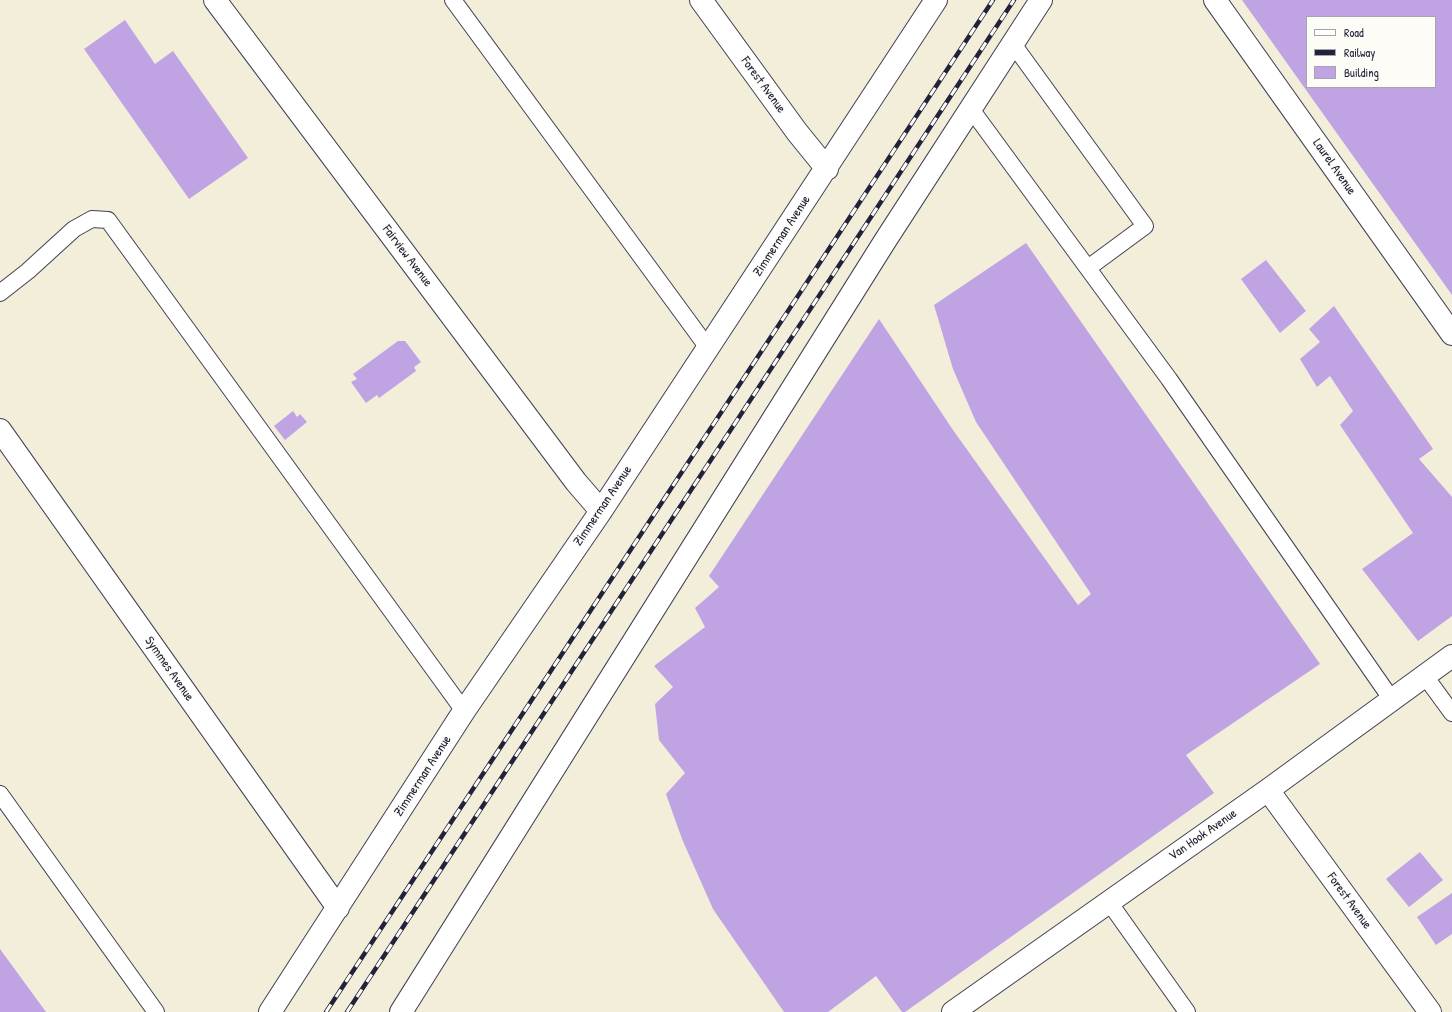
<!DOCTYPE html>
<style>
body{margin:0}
#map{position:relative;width:1452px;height:1012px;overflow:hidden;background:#f2eeda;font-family:"Patrick Hand",sans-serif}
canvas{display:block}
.legend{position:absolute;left:1306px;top:16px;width:130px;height:72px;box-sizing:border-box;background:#fdfcf7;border:1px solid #a5a5ac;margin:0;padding:5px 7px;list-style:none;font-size:12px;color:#22223b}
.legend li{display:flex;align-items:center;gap:8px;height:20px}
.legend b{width:20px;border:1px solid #a5a5ac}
</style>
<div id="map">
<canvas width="1452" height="1012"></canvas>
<ul class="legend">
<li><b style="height:5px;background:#fff"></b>Road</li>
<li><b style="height:5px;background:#22223b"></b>Railway</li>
<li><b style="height:11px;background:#c0a3e3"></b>Building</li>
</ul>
</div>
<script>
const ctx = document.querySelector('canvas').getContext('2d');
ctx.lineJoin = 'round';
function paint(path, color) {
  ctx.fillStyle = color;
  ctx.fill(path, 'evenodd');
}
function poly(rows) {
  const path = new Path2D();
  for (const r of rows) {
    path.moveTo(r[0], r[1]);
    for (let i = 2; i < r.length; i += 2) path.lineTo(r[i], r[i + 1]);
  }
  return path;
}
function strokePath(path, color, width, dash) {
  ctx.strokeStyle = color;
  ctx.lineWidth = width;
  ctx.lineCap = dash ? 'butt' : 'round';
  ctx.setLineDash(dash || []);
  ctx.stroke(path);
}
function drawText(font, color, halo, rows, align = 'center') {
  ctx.font = font + ' "Patrick Hand",sans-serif';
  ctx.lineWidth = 3;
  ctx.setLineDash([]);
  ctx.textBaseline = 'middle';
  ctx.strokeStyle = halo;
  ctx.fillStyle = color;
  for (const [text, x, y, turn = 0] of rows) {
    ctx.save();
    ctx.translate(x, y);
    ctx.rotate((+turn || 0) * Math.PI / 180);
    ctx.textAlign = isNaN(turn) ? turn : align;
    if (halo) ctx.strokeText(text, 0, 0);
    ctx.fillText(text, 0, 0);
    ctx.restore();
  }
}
const building = poly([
 [1242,0,1452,0,1452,295],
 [1307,17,1435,17,1435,87,1307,87],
 [125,20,155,64,173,51,248,158,189,199,84,49],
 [1026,243,1320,664,1186,755,1214,793,905,1012,902,1012,876,976,828,1012,784,1012,713,909,682,839,666,794,685,773,659,740,655,704,673,687,654,666,705,627,695,608,719,587,709,576,879,319,953,430,1078,605,1091,594,976,422,953,369,934,305],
 [1266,260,1306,311,1280,333,1241,279],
 [1334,306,1433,449,1419,459,1452,497,1452,616,1418,641,1362,569,1413,533,1340,425,1353,411,1330,376,1317,387,1300,359,1320,342,1309,329],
 [398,341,405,341,421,362,414,367,416,371,379,398,377,395,366,403,351,382,357,379,353,374],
 [293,411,297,417,300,414,307,422,285,440,274,426],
 [1420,852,1443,880,1409,907,1386,879],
 [1452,893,1452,934,1436,945,1417,917],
 [0,949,46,1012,0,1012]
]);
const lane = poly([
 [453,0,708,348],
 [1013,44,1145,226,1088,268],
 [971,109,1169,379,1392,700],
 [0,293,28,271,74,229,92,219,108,220,464,711],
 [1425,676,1452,713],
 [0,794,156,1012],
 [1109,902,1187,1012]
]);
const street = poly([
 [215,0,576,482,601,511],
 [701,0,797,132,827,169],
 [1215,0,1452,334],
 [0,430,338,908],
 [1268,790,1430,1012],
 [270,1012,464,711,601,511,936,0],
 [401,1012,885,241,1041,0],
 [953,1012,1268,790,1452,656]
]);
const rail = poly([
 [326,1012,993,0],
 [347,1012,1014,0]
]);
const streetNames = [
 ["Forest Avenue",763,85,54],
 ["Laurel Avenue",1334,167,55],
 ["Zimmerman Avenue",782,236,-57],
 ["Fairview Avenue",407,256,53],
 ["Zimmerman Avenue",603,506,-56],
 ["Symmes Avenue",169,669,55],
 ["Zimmerman Avenue",423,776,-57],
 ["Van Hook Avenue",1203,835,-35],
 ["Forest Avenue",1349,901,54]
];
paint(building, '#c0a3e3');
strokePath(lane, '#414153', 18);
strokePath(street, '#414153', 24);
strokePath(lane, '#fff', 16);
strokePath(street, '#fff', 22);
strokePath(rail, '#22223b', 4.5);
strokePath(rail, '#fdfcf7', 3, [9]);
drawText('13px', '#22223b', '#fdfcf7', streetNames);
</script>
